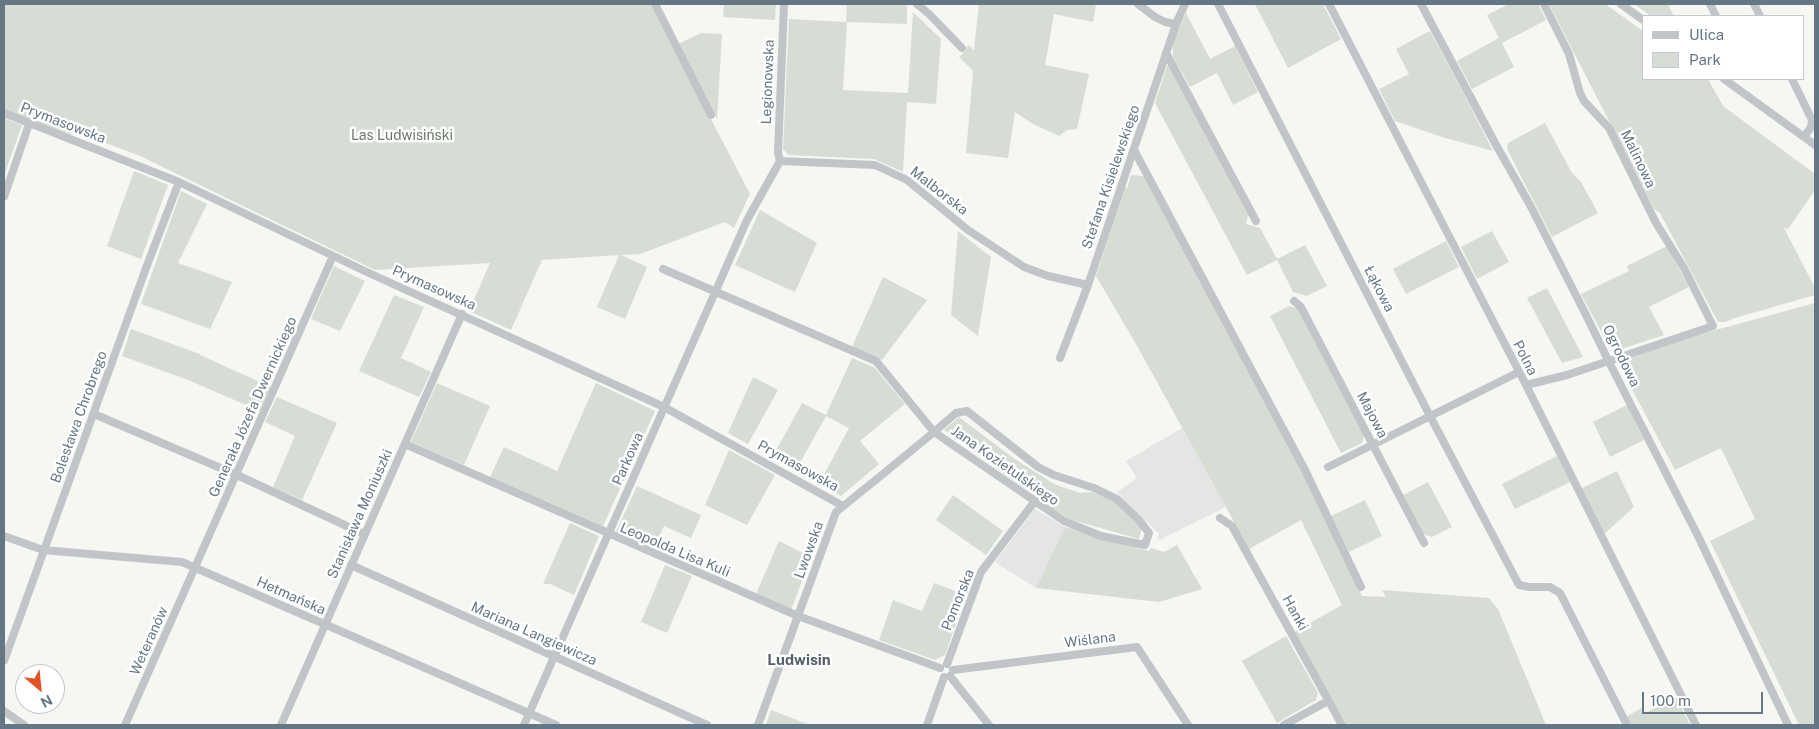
<!DOCTYPE html>
<meta charset="utf-8">
<style>
body{margin:0}
#map{position:relative;width:1819px;height:729px;overflow:hidden;background:#f6f6f3;font-family:"Public Sans",sans-serif}
canvas{display:block}
.frame{position:absolute;inset:0;border:5px solid #657684;pointer-events:none}
.legend{position:absolute;left:1642px;top:15px;width:162px;height:65px;box-sizing:border-box;background:#fff;border:1px solid #c1c8ce;margin:0;padding:6px 9px;list-style:none;font-size:15px;color:#657684}
.legend li{display:flex;align-items:center;gap:10px;height:25px}
.legend b{width:25px;border:1px solid #c1c8ce}
.north{position:absolute;left:15px;top:664px;width:50px;height:50px;box-sizing:border-box;background:#fff;border:1px solid #c1c8ce;border-radius:50%;rotate:152deg;font-size:14px;font-weight:700;line-height:20px;text-align:center;color:#657684}
.north::after{content:'';display:block;margin:auto;width:18px;height:22px;background:#e35226;clip-path:polygon(50% 0,100% 100%,50% 72%,0 100%)}
.scale{position:absolute;left:1642px;top:692px;width:121px;height:22px;box-sizing:border-box;border:2px solid #657684;border-top:0;padding-left:6px;font-size:15px;line-height:18px;white-space:nowrap;color:#657684;-webkit-text-stroke:4px #fff;paint-order:stroke}
</style>
<div id="map">
<canvas width="1819" height="729"></canvas>
<div class="frame"></div>
<ul class="legend">
<li><b style="height:6px;background:#c1c5c8"></b>Ulica</li>
<li><b style="height:14px;background:#d7ddd4"></b>Park</li>
</ul>
<div class="north">N</div>
<div class="scale">100 m</div>
</div>
<script>
const ctx = document.querySelector('canvas').getContext('2d');
ctx.lineJoin = 'round';
function paint(path, color) {
  ctx.fillStyle = color;
  ctx.fill(path, 'evenodd');
}
function poly(rows) {
  const path = new Path2D();
  for (const r of rows) {
    path.moveTo(r[0], r[1]);
    for (let i = 2; i < r.length; i += 2) path.lineTo(r[i], r[i + 1]);
  }
  return path;
}
function strokePath(path, color, width, dash) {
  ctx.strokeStyle = color;
  ctx.lineWidth = width;
  ctx.lineCap = dash ? 'butt' : 'round';
  ctx.setLineDash(dash || []);
  ctx.stroke(path);
}
function drawText(font, color, halo, rows, align = 'center') {
  ctx.font = font + ' "Public Sans",sans-serif';
  ctx.lineWidth = 5;
  ctx.setLineDash([]);
  ctx.textBaseline = 'middle';
  ctx.strokeStyle = halo;
  ctx.fillStyle = color;
  for (const [text, x, y, turn = 0] of rows) {
    ctx.save();
    ctx.translate(x, y);
    ctx.rotate((+turn || 0) * Math.PI / 180);
    ctx.textAlign = isNaN(turn) ? turn : align;
    if (halo) ctx.strokeText(text, 0, 0);
    ctx.fillText(text, 0, 0);
    ctx.restore();
  }
}
const built = poly([
 [1182,428,1226,507,1157,541,1159,534,1117,492,1137,478,1126,461],
 [1035,509,1065,527,1036,588,995,562]
]);
const green = poly([
 [4,4,651,4,750,194,734,228,725,222,640,254,621,255,647,267,625,319,597,307,619,255,542,260,511,330,469,311,490,263,375,270,140,156,72,130,70,137,4,110],
 [724,4,776,4,775,20,723,17],
 [847,4,905,4,907,6,907,24,847,22,843,90,908,93,913,12,941,39,936,104,907,102,903,172,874,159,789,155,783,149,789,19,846,22],
 [979,4,1096,4,1093,22,1054,14,1045,65,1089,74,1077,129,1067,130,1059,136,1033,124,1015,112,1008,158,966,153,973,71,959,57,966,50,968,45,974,50],
 [1255,4,1323,4,1341,39,1288,68],
 [1509,4,1538,4,1546,20,1502,43,1514,67,1472,89,1457,61,1499,38,1487,15],
 [1549,4,1605,4,1643,31,1643,79,1708,79,1723,106,1815,174,1815,190,1788,229,1784,228,1815,288,1815,295,1735,318,1725,322,1718,322,1660,213,1654,209],
 [1634,4,1668,4,1674,16,1651,16],
 [1186,13,1210,59,1235,46,1258,92,1233,105,1217,73,1190,87,1173,57,1173,45,1177,31],
 [1430,31,1465,96,1493,151,1442,137,1395,121,1379,89,1409,74,1396,49],
 [701,33,722,34,717,119,678,44],
 [1167,66,1170,66,1248,215,1246,224,1260,228,1277,259,1305,245,1327,286,1307,296,1293,292,1277,260,1247,275,1155,103],
 [4,118,22,125,4,176],
 [1545,123,1572,173,1581,182,1598,213,1552,237,1507,149,1508,143],
 [134,171,168,185,141,259,107,246],
 [1131,175,1144,176,1302,472,1362,596,1386,597,1382,590,1489,598,1498,609,1546,725,1347,725,1294,632,1342,605,1301,520,1249,549,1136,344,1096,276,1125,186,1127,189],
 [181,191,207,204,178,263,232,282,210,329,141,304],
 [760,210,817,243,795,292,735,265],
 [958,231,991,257,978,336,951,315],
 [1492,231,1509,262,1477,279,1461,247],
 [1446,241,1459,267,1406,294,1393,269],
 [1667,246,1689,287,1649,307,1664,335,1612,352,1581,294,1629,271,1627,266],
 [334,266,365,281,340,331,311,319],
 [883,277,927,300,882,360,852,347],
 [1547,288,1583,357,1562,363,1527,298],
 [394,295,424,307,401,358,431,372,419,397,359,371],
 [1815,303,1815,725,1799,725,1710,541,1755,519,1721,448,1675,470,1618,363,1679,340],
 [1289,306,1298,309,1364,436,1362,443,1341,453,1270,316],
 [131,329,200,354,200,355,271,387,260,411,188,380,122,356],
 [852,358,875,368,905,404,860,441,879,464,841,496,819,484,849,428,826,416,796,470,772,458,802,403,826,415],
 [753,377,778,390,748,444,728,433],
 [437,383,490,406,464,465,411,442],
 [596,383,655,411,603,526,490,477,504,447,557,471],
 [277,397,337,423,302,500,273,487,295,436,265,422],
 [1627,405,1644,440,1610,457,1593,422],
 [959,417,1012,457,1054,484,1080,493,1091,492,1112,499,1142,528,1139,539,1069,519,1048,506,944,430],
 [729,450,775,475,747,525,705,505],
 [1557,456,1570,482,1515,509,1502,484],
 [1617,471,1634,507,1603,535,1580,489],
 [1428,482,1452,527,1432,537,1423,534,1403,495],
 [637,486,701,515,691,538,664,526,654,548,616,532],
 [953,495,1003,531,986,555,936,520],
 [1365,500,1382,536,1349,552,1331,516],
 [570,523,599,536,574,595,550,584,543,584],
 [1065,527,1149,551,1151,548,1164,552,1177,545,1202,589,1159,602,1036,588],
 [779,541,811,557,791,610,756,594],
 [665,565,692,576,667,633,641,622],
 [934,583,966,595,945,655,935,660,879,640,893,600,922,611],
 [1286,636,1318,693,1316,700,1277,723,1242,661],
 [1677,698,1690,725,1629,725,1625,717,1642,708,1645,713],
 [771,710,810,725,766,725]
]);
const minor = poly([
 [655,4,711,115],
 [917,4,929,14,962,48],
 [1138,4,1155,17,1165,22,1176,24],
 [1218,4,1430,416,1519,585,1529,587,1550,587,1560,593,1627,725],
 [1329,4,1526,385,1696,725],
 [1421,4,1495,143,1530,205,1585,313,1609,362,1698,536,1788,725],
 [1621,4,1643,20],
 [1710,4,1716,16],
 [1754,4,1760,16],
 [1166,53,1256,221],
 [1724,79,1815,145],
 [1792,79,1812,120,1811,127,1804,137],
 [4,113,179,182,371,274,664,407,843,506],
 [1134,150,1305,470,1361,587],
 [780,161,875,165,907,180,968,230,1024,267,1048,276,1088,285],
 [780,161,778,153,784,4],
 [4,197,29,124],
 [663,269,876,361,934,432,1064,521,1101,536,1145,545,1149,533,1139,520,1117,499,1094,488,1054,475,1038,467,967,411,956,413,934,432,883,474,836,512,758,725],
 [1294,301,1301,307,1424,543],
 [1060,358,1088,285,1176,24,1185,4],
 [1526,385,1567,375,1713,326,1684,268,1656,223,1609,128,1584,101,1580,93,1569,54,1544,4],
 [94,414,237,475,364,534],
 [405,444,798,616,940,668],
 [1328,467,1519,372],
 [1220,518,1232,526,1342,725],
 [4,536,43,550,182,562,556,725],
 [351,565,707,725],
 [4,661,146,268,179,182],
 [947,664,981,572,1035,501],
 [953,670,1137,647,1188,725],
 [950,676,989,725],
 [4,711,24,725],
 [125,725,333,256],
 [281,725,462,314],
 [524,725,747,220,780,161],
 [927,725,944,677],
 [1284,725,1328,701]
]);
const streetNames = [
 ["Legionowska",768,82,-88],
 ["Prymasowska",63,123,21],
 ["Malinowa",1638,159,64],
 ["Stefana Kisielewskiego",1111,177,-71],
 ["Malborska",939,191,38],
 ["Prymasowska",434,288,24],
 ["Łąkowa",1379,289,63],
 ["Ogrodowa",1621,356,64],
 ["Polna",1525,358,63],
 ["Generała Józefa Dwernickiego",253,407,-66],
 ["Majowa",1372,415,62],
 ["Bolesława Chrobrego",79,417,-70],
 ["Parkowa",628,459,-66],
 ["Prymasowska",798,466,29],
 ["Jana Kozietulskiego",1005,466,35],
 ["Stanisława Moniuszki",360,514,-66],
 ["Leopolda Lisa Kuli",675,550,23],
 ["Lwowska",809,550,-70],
 ["Hetmańska",291,596,24],
 ["Pomorska",958,600,-68],
 ["Hanki",1295,613,61],
 ["Mariana Langiewicza",534,634,24],
 ["Wiślana",1090,640,-7],
 ["Weteranów",149,641,-66]
];
const parkNames = [
 ["Las Ludwisiński",402,136]
];
const neighbourhoodNames = [
 ["Ludwisin",799,660]
];
paint(built, '#e4e5e4');
paint(green, '#d7ddd4');
strokePath(minor, '#c1c5c8', 8);
drawText('14px', '#657684', '#fff', streetNames);
drawText('14px', '#697b64', '#fff', parkNames);
drawText('bold 15px', '#535f69', '#fff', neighbourhoodNames);
</script>
